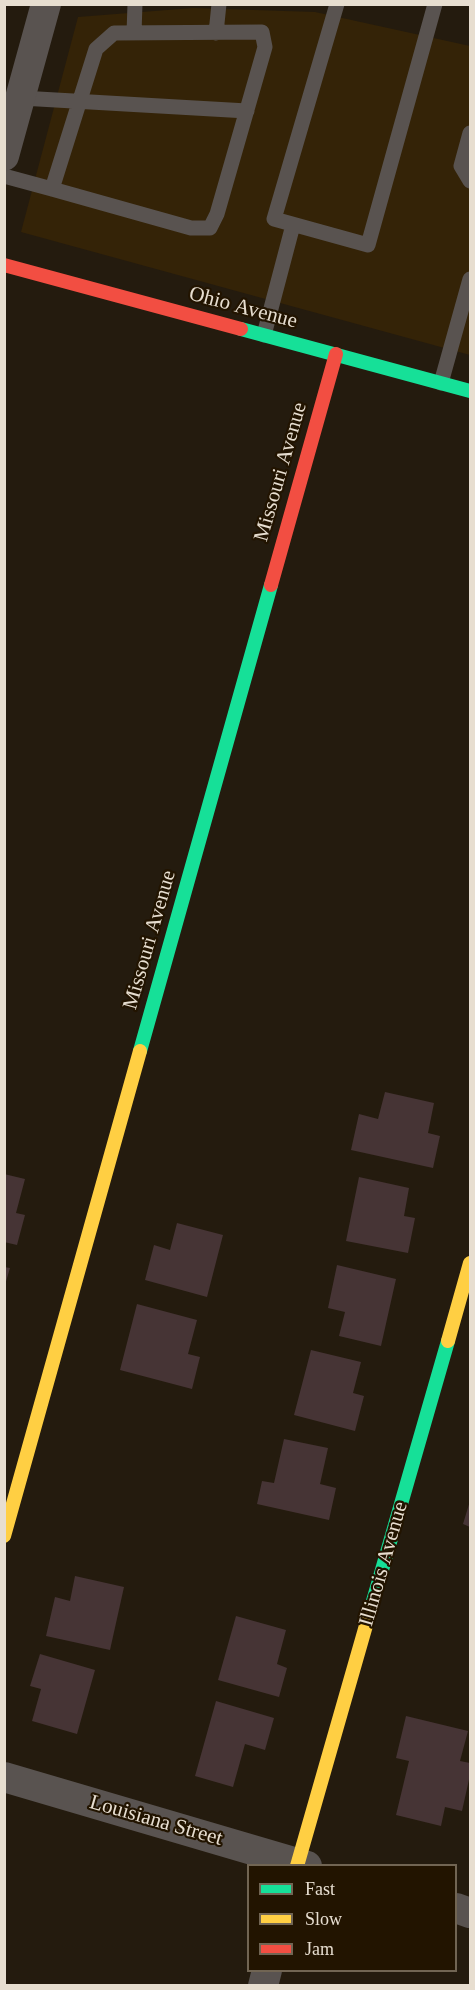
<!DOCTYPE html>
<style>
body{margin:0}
#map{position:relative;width:475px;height:1990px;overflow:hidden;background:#241b0e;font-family:Georgia,serif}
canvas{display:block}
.frame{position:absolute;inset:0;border:6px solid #e7ded0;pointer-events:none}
.legend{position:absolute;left:247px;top:1864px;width:210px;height:108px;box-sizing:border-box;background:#221400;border:2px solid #716553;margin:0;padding:8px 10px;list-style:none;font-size:18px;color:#e7ded0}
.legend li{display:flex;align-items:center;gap:12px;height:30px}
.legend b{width:30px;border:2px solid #716553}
</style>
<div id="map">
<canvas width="475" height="1990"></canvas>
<div class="frame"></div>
<ul class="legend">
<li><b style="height:8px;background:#16e098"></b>Fast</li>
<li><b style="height:8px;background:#ffcf43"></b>Slow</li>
<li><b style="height:8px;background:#f24e42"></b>Jam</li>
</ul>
</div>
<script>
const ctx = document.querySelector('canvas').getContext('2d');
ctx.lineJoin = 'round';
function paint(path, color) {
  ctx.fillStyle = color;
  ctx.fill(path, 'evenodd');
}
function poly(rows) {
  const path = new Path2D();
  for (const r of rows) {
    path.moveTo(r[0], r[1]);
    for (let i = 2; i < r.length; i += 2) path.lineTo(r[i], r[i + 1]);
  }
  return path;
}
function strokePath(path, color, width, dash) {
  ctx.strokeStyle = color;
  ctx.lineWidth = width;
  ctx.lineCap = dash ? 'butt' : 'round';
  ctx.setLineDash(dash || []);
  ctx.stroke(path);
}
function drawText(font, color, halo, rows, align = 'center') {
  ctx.font = font + ' Georgia,serif';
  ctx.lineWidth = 4.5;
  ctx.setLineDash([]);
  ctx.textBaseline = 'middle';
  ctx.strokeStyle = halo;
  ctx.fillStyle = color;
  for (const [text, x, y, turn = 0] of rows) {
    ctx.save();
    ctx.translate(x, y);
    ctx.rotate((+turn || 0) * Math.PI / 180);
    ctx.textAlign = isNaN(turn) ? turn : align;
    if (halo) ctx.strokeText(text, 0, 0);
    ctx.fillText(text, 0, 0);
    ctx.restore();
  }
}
const built = poly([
 [193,8,315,12,470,46,470,355,21,232,78,17]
]);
const building = poly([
 [385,1092,434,1103,428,1133,440,1136,433,1168,351,1150,359,1114,378,1119],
 [4,1174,25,1179,16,1213,25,1215,17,1245,4,1242],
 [359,1177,409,1188,404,1216,415,1218,408,1253,346,1241],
 [177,1223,223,1235,207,1297,145,1280,154,1245,170,1250],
 [337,1265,396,1279,381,1346,339,1336,345,1312,328,1308],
 [4,1267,10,1268,5,1285,4,1284],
 [137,1304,197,1320,188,1354,200,1357,192,1389,120,1370],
 [311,1350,361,1362,353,1393,364,1396,355,1431,294,1415],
 [284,1439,328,1448,320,1484,336,1488,329,1520,257,1504,262,1481,274,1483],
 [470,1501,470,1527,463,1524],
 [75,1576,124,1587,110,1650,46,1636,55,1597,70,1601],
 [236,1616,286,1630,277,1664,287,1668,279,1697,218,1680],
 [40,1654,95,1670,77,1734,32,1721,41,1689,30,1686],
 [216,1701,274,1718,265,1750,245,1744,233,1787,195,1776],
 [406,1716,468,1731,460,1761,470,1763,470,1775,462,1811,445,1807,441,1826,396,1815,409,1761,396,1758]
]);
const lane = poly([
 [337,4,274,219,368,245,435,4],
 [134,33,135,4],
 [216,33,219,4],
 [21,98,247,111],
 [470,133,461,166,470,181],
 [4,176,52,189,191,228,210,228,217,214,265,47,262,32,114,33,96,49,52,189],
 [264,335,293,225],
 [441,383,470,279]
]);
const street = poly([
 [4,156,46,4],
 [4,1777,307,1866],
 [456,1908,470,1913],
 [263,1986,267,1970]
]);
const fast = poly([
 [241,329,470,391],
 [140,1051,271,585],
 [371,1608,448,1341]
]);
const slow = poly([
 [448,1341,470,1263],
 [4,1536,140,1051],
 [297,1866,371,1608]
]);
const jam = poly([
 [4,265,241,329],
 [271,585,336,354]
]);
const streetNames = [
 ["Ohio Avenue",243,308,15],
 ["Missouri Avenue",281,472,-74],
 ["Missouri Avenue",150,940,-74],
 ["Illinois Avenue",384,1564,-74],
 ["Louisiana Street",156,1821,16]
];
paint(built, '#342307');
paint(building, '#463435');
strokePath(lane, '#595350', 15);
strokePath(street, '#595350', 30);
strokePath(fast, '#16e098', 14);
strokePath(slow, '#ffcf43', 14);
strokePath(jam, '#f24e42', 14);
drawText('21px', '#e7ded0', '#221400', streetNames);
</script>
